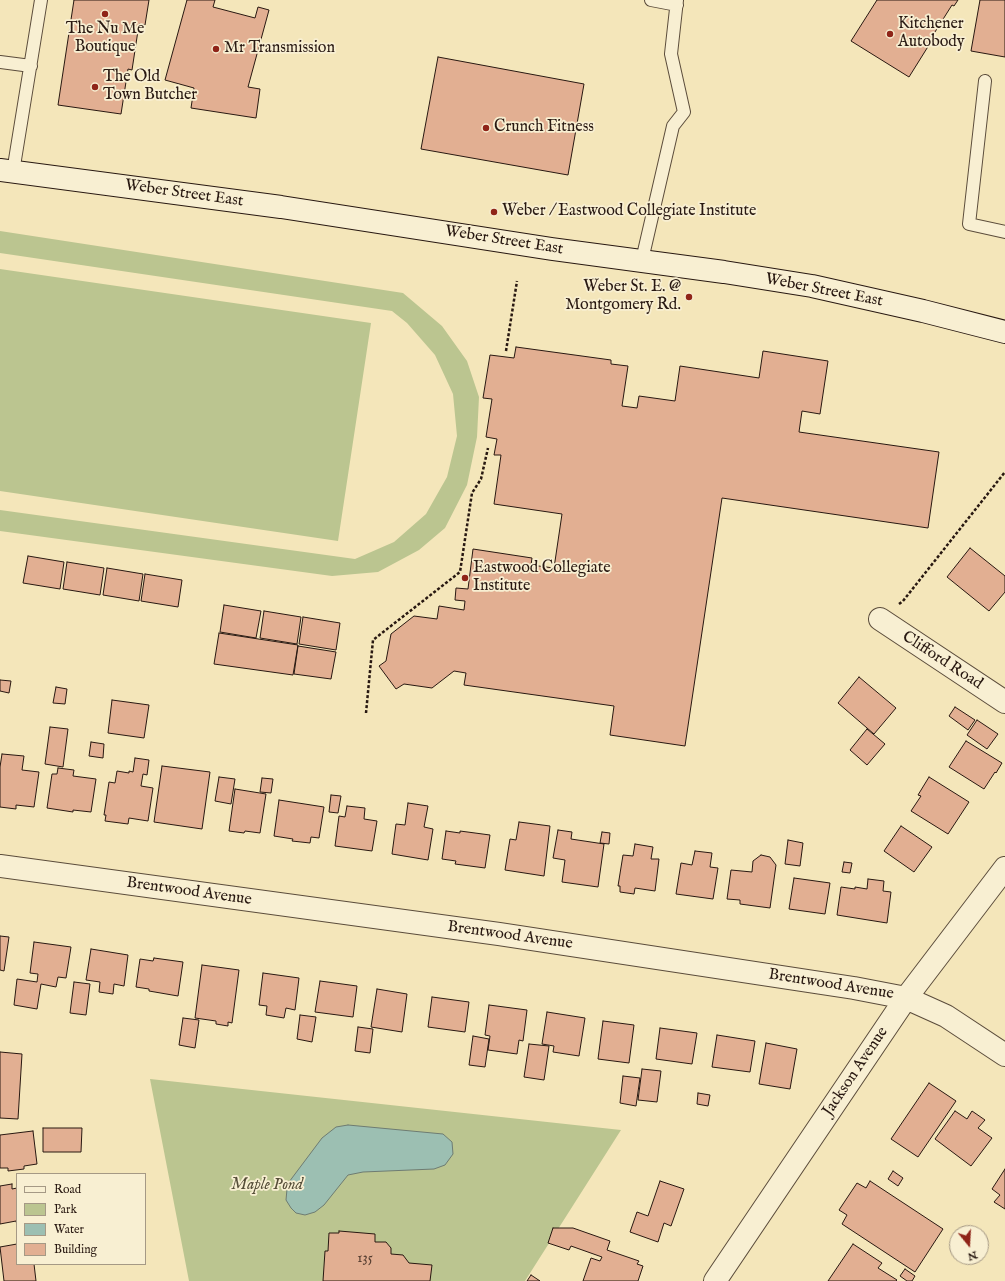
<!DOCTYPE html>
<style>
body{margin:0}
#map{position:relative;width:1005px;height:1281px;overflow:hidden;background:#f4e6ba;font-family:"IM FELL English",serif}
canvas{display:block}
.legend{position:absolute;left:16px;top:1173px;width:130px;height:92px;box-sizing:border-box;background:#f8efd2;border:1px solid #a59985;margin:0;padding:5px 7px;list-style:none;font-size:12px;color:#281811}
.legend li{display:flex;align-items:center;gap:8px;height:20px}
.legend b{width:20px;border:1px solid #a59985}
.north{position:absolute;left:949px;top:1225px;width:40px;height:40px;box-sizing:border-box;background:#f8efd2;border:1px solid #a59985;border-radius:50%;rotate:162deg;font-size:11px;font-weight:700;line-height:16px;text-align:center;color:#281811}
.north::after{content:'';display:block;margin:auto;width:14px;height:18px;background:#8f2418;clip-path:polygon(50% 0,100% 100%,50% 72%,0 100%)}
</style>
<div id="map">
<canvas width="1005" height="1281"></canvas>
<ul class="legend">
<li><b style="height:5px;background:#f8efd2"></b>Road</li>
<li><b style="height:11px;background:#bbc590"></b>Park</li>
<li><b style="height:11px;background:#9cbfb2"></b>Water</li>
<li><b style="height:11px;background:#e2af92"></b>Building</li>
</ul>
<div class="north">N</div>
</div>
<script>
const ctx = document.querySelector('canvas').getContext('2d');
ctx.lineJoin = 'round';
function paint(path, color) {
  ctx.fillStyle = color;
  ctx.fill(path, 'evenodd');
}
function poly(rows) {
  const path = new Path2D();
  for (const r of rows) {
    path.moveTo(r[0], r[1]);
    for (let i = 2; i < r.length; i += 2) path.lineTo(r[i], r[i + 1]);
  }
  return path;
}
function strokePath(path, color, width, dash) {
  ctx.strokeStyle = color;
  ctx.lineWidth = width;
  ctx.lineCap = dash ? 'butt' : 'round';
  ctx.setLineDash(dash || []);
  ctx.stroke(path);
}
function drawText(font, color, halo, rows, align = 'center') {
  ctx.font = font + ' "IM FELL English",serif';
  ctx.lineWidth = 3.5;
  ctx.setLineDash([]);
  ctx.textBaseline = 'middle';
  ctx.strokeStyle = halo;
  ctx.fillStyle = color;
  for (const [text, x, y, turn = 0] of rows) {
    ctx.save();
    ctx.translate(x, y);
    ctx.rotate((+turn || 0) * Math.PI / 180);
    ctx.textAlign = isNaN(turn) ? turn : align;
    if (halo) ctx.strokeText(text, 0, 0);
    ctx.fillText(text, 0, 0);
    ctx.restore();
  }
}
const green = poly([
 [0,231,403,293,442,326,467,361,479,397,477,437,467,485,445,528,419,550,378,572,332,576,0,531,0,510,355,559,394,542,426,514,447,477,457,436,453,394,435,355,407,323,392,311,0,253],
 [0,269,371,323,338,541,0,491],
 [150,1079,621,1130,525,1281,189,1281]
]);
const water = poly([
 [348,1125,443,1134,452,1142,453,1154,445,1165,434,1169,363,1172,348,1175,324,1205,315,1212,305,1215,296,1213,291,1208,286,1200,287,1189,289,1182,322,1138,336,1127,348,1125]
]);
const building = poly([
 [74,0,149,0,145,25,139,24,132,70,128,69,121,114,58,105,74,0],
 [187,0,215,0,213,7,255,18,258,7,269,10,248,87,260,89,256,118,191,108,194,88,165,80,187,0],
 [877,0,958,0,954,6,952,5,928,43,929,45,909,77,851,41,877,0],
 [980,0,1005,0,1005,57,971,51,980,0],
 [438,57,584,84,568,175,421,149,438,57],
 [516,347,611,360,611,364,628,366,622,406,637,408,639,396,675,401,680,366,759,378,763,351,828,361,820,414,802,411,799,432,939,452,928,528,722,498,685,746,610,735,614,706,464,685,466,673,454,671,432,688,404,684,396,689,379,666,386,661,391,634,414,616,437,619,439,606,464,610,465,601,455,600,456,588,468,589,473,549,532,558,531,565,554,568,562,514,494,504,501,455,494,455,497,439,486,437,492,399,483,398,490,355,514,358,516,347],
 [970,548,1005,576,1005,592,989,611,947,577,970,548],
 [28,556,64,562,60,589,23,583,28,556],
 [67,562,104,568,100,595,63,589,67,562],
 [107,568,143,574,139,601,103,595,107,568],
 [145,574,182,580,178,607,141,601,145,574],
 [224,605,261,611,256,638,220,632,224,605],
 [264,611,301,617,297,644,260,638,264,611],
 [303,617,340,623,336,650,299,644,303,617],
 [219,633,298,645,293,675,214,664,219,633],
 [298,646,336,652,331,679,294,674,298,646],
 [859,677,896,708,874,734,838,703,859,677],
 [0,680,11,681,9,693,0,691,0,680],
 [56,687,67,689,65,704,53,703,56,687],
 [112,700,149,705,144,738,108,733,112,700],
 [955,707,975,720,968,730,949,716,955,707],
 [977,720,998,734,987,749,967,735,977,720],
 [50,727,68,729,63,767,45,764,50,727],
 [867,729,885,744,867,765,850,750,867,729],
 [966,741,1002,763,996,773,995,772,984,789,949,767,966,741],
 [91,742,104,744,103,758,89,756,91,742],
 [2,754,24,756,22,770,39,772,34,807,16,805,16,809,0,807,0,767,2,754],
 [135,758,149,760,147,775,143,774,141,786,153,788,148,821,129,818,128,824,105,821,106,815,104,815,109,782,115,783,117,771,129,773,129,771,133,772,135,758],
 [162,766,210,772,202,829,154,822,162,766],
 [58,768,74,770,73,776,96,779,91,812,73,810,73,812,47,808,52,774,57,774,58,768],
 [219,777,235,779,231,804,215,801,219,777],
 [929,777,969,802,948,834,911,811,921,796,918,795,929,777],
 [262,778,273,779,271,793,260,792,262,778],
 [235,789,266,794,260,833,245,831,244,833,229,831,235,789],
 [331,795,341,796,338,813,329,812,331,795],
 [279,800,324,807,319,838,311,837,310,843,292,841,293,839,274,836,279,800],
 [408,803,428,806,424,827,433,829,428,860,392,854,396,824,405,825,408,803],
 [347,806,365,808,364,819,377,821,372,851,335,846,339,816,345,817,347,806],
 [519,822,550,826,544,876,505,870,510,839,516,840,519,822],
 [901,826,932,847,914,872,884,851,901,826],
 [558,830,572,832,571,839,604,844,598,887,562,882,565,860,553,858,558,830],
 [446,831,460,833,460,831,490,835,485,868,455,864,456,861,442,859,446,831],
 [602,832,610,833,609,844,600,843,602,832],
 [788,840,803,843,800,866,785,864,788,840],
 [635,844,653,847,651,859,659,859,655,891,635,888,634,894,620,892,620,886,618,886,623,855,633,856,635,844],
 [695,851,712,853,710,867,718,868,713,899,676,894,681,863,692,865,695,851],
 [761,855,770,857,776,865,770,908,740,904,740,900,727,899,731,870,752,872,753,861,761,855],
 [844,862,852,863,850,873,842,872,844,862],
 [794,878,830,883,825,914,789,909,794,878],
 [868,879,884,881,883,891,891,892,887,923,837,915,841,887,855,889,855,887,867,889,868,879],
 [0,936,9,937,4,971,0,970,0,936],
 [34,942,71,947,66,978,58,977,56,987,41,984,37,1009,14,1005,17,979,37,982,38,974,30,973,34,942],
 [91,949,128,955,124,986,114,984,113,994,99,992,100,982,86,980,91,949],
 [154,958,183,962,178,996,149,991,149,989,136,987,140,959,153,961,154,958],
 [202,965,239,970,232,1023,228,1022,228,1026,216,1024,216,1021,195,1018,202,965],
 [263,973,299,978,295,1010,286,1008,284,1018,266,1015,267,1006,259,1005,263,973],
 [320,981,357,986,353,1017,315,1012,320,981],
 [74,982,90,984,86,1015,70,1013,74,982],
 [377,989,407,994,402,1032,371,1027,377,989],
 [432,997,469,1002,465,1032,428,1027,432,997],
 [489,1005,527,1010,523,1041,519,1040,517,1054,488,1050,490,1036,485,1035,489,1005],
 [547,1012,585,1018,579,1056,553,1052,554,1046,542,1044,547,1012],
 [300,1015,316,1017,312,1042,297,1039,300,1015],
 [183,1018,199,1020,195,1048,179,1045,183,1018],
 [603,1021,634,1025,629,1063,598,1059,603,1021],
 [358,1027,373,1029,370,1053,355,1051,358,1027],
 [660,1028,697,1033,692,1064,656,1059,660,1028],
 [717,1035,755,1041,750,1072,712,1067,717,1035],
 [473,1036,489,1039,485,1067,469,1065,473,1036],
 [766,1043,797,1049,790,1089,759,1084,766,1043],
 [529,1044,549,1046,544,1080,524,1077,529,1044],
 [0,1052,22,1054,18,1119,0,1118,0,1052],
 [642,1069,661,1071,657,1102,638,1100,642,1069],
 [623,1076,640,1078,636,1106,620,1103,623,1076],
 [929,1083,956,1101,918,1157,891,1139,929,1083],
 [698,1093,710,1095,708,1106,697,1104,698,1093],
 [955,1111,967,1119,972,1111,985,1120,978,1128,992,1138,971,1166,935,1139,955,1111],
 [43,1128,82,1128,81,1152,43,1152,43,1128],
 [33,1131,37,1164,24,1166,24,1169,8,1171,8,1168,0,1168,0,1135,33,1131],
 [1005,1169,1005,1209,994,1202,1000,1195,992,1189,1005,1169],
 [893,1171,903,1178,898,1186,888,1179,893,1171],
 [660,1181,684,1189,671,1226,664,1223,658,1242,630,1232,637,1212,648,1216,660,1181],
 [870,1181,943,1229,915,1272,842,1224,847,1215,839,1210,857,1183,866,1188,870,1181],
 [12,1184,12,1189,17,1188,17,1225,16,1221,0,1224,0,1186,12,1184],
 [553,1228,573,1228,610,1241,607,1250,639,1261,637,1264,643,1266,638,1281,583,1281,591,1258,600,1261,602,1257,571,1246,569,1250,548,1243,553,1228],
 [339,1231,375,1234,375,1242,386,1242,391,1248,391,1254,403,1255,409,1263,432,1265,430,1281,323,1281,325,1251,328,1251,329,1233,339,1233,339,1231],
 [17,1244,17,1264,34,1264,36,1281,4,1281,0,1247,17,1244],
 [853,1244,882,1263,878,1268,897,1280,896,1281,828,1281,853,1244],
 [905,1269,915,1276,912,1281,907,1281,900,1276,905,1269],
 [531,1275,540,1281,527,1281,531,1275]
]);
const path = poly([
 [506,351,517,281],
 [899,604,903,601,1005,472],
 [366,713,373,640,460,572,472,493,481,479,488,448]
]);
const lane = poly([
 [651,0,677,5],
 [0,62,31,66],
 [985,81,969,224,1005,232],
 [13,172,41,0],
 [642,260,673,126,684,112,671,54,677,0]
]);
const street = poly([
 [880,619,1005,702],
 [0,866,499,934,854,988,906,998,946,1016,1005,1055],
 [715,1281,906,998,1005,868]
]);
const secondary = poly([
 [0,170,281,207,552,249,724,272,812,286,923,311,1005,332]
]);
const markers = [
 [105,14,4,"#8f2418"],
 [890,34,4,"#8f2418"],
 [216,49,4,"#8f2418"],
 [95,87,4,"#8f2418"],
 [486,128,4,"#8f2418"],
 [494,212,4,"#8f2418"],
 [689,297,4,"#8f2418"],
 [465,578,4,"#8f2418"]
];
const numberNames = [
 ["135",365,1259]
];
const poiNames = [
 ["Kitchener",898,25],
 ["Autobody",898,43],
 ["The Nu Me",105,30,"center"],
 ["Boutique",105,48,"center"],
 ["Mr Transmission",224,49],
 ["The Old",103,78],
 ["Town Butcher",103,96],
 ["Crunch Fitness",494,128],
 ["Weber / Eastwood Collegiate Institute",502,212],
 ["Weber St. E. @",681,288,"right"],
 ["Montgomery Rd.",681,306,"right"],
 ["Eastwood Collegiate",473,569],
 ["Institute",473,587]
];
const streetNames = [
 ["Weber Street East",184,194,8],
 ["Weber Street East",504,241,9],
 ["Weber Street East",824,291,11],
 ["Clifford Road",942,661,33],
 ["Brentwood Avenue",189,892,8],
 ["Brentwood Avenue",510,936,8],
 ["Brentwood Avenue",831,985,9],
 ["Jackson Avenue",856,1072,-56]
];
const parkNames = [
 ["Maple Pond",267,1186]
];
paint(green, '#bbc590');
paint(water, '#9cbfb2');
strokePath(water, '#6e7c72', 1);
paint(building, '#e2af92');
strokePath(building, '#281811', 1);
strokePath(lane, '#5b4c3b', 14);
strokePath(street, '#5b4c3b', 24);
strokePath(secondary, '#281811', 24);
strokePath(path, '#281811', 2.5, [3, 2]);
strokePath(lane, '#f8efd2', 12);
strokePath(street, '#f8efd2', 22);
strokePath(secondary, '#f8efd2', 22);
for (const [x, y, r, color] of markers) {
  const dot = new Path2D();
  dot.arc(x, y, r, 0, 2 * Math.PI);
  ctx.fillStyle = color;
  ctx.fill(dot);
  strokePath(dot, '#f8efd2', 1.5);
}
drawText('14px', '#563e31', null, numberNames);
drawText('16px', '#281811', '#f8efd2', poiNames, 'left');
drawText('16px', '#281811', '#f8efd2', streetNames);
drawText('italic 16px', '#544c37', '#f8efd2', parkNames);
</script>
